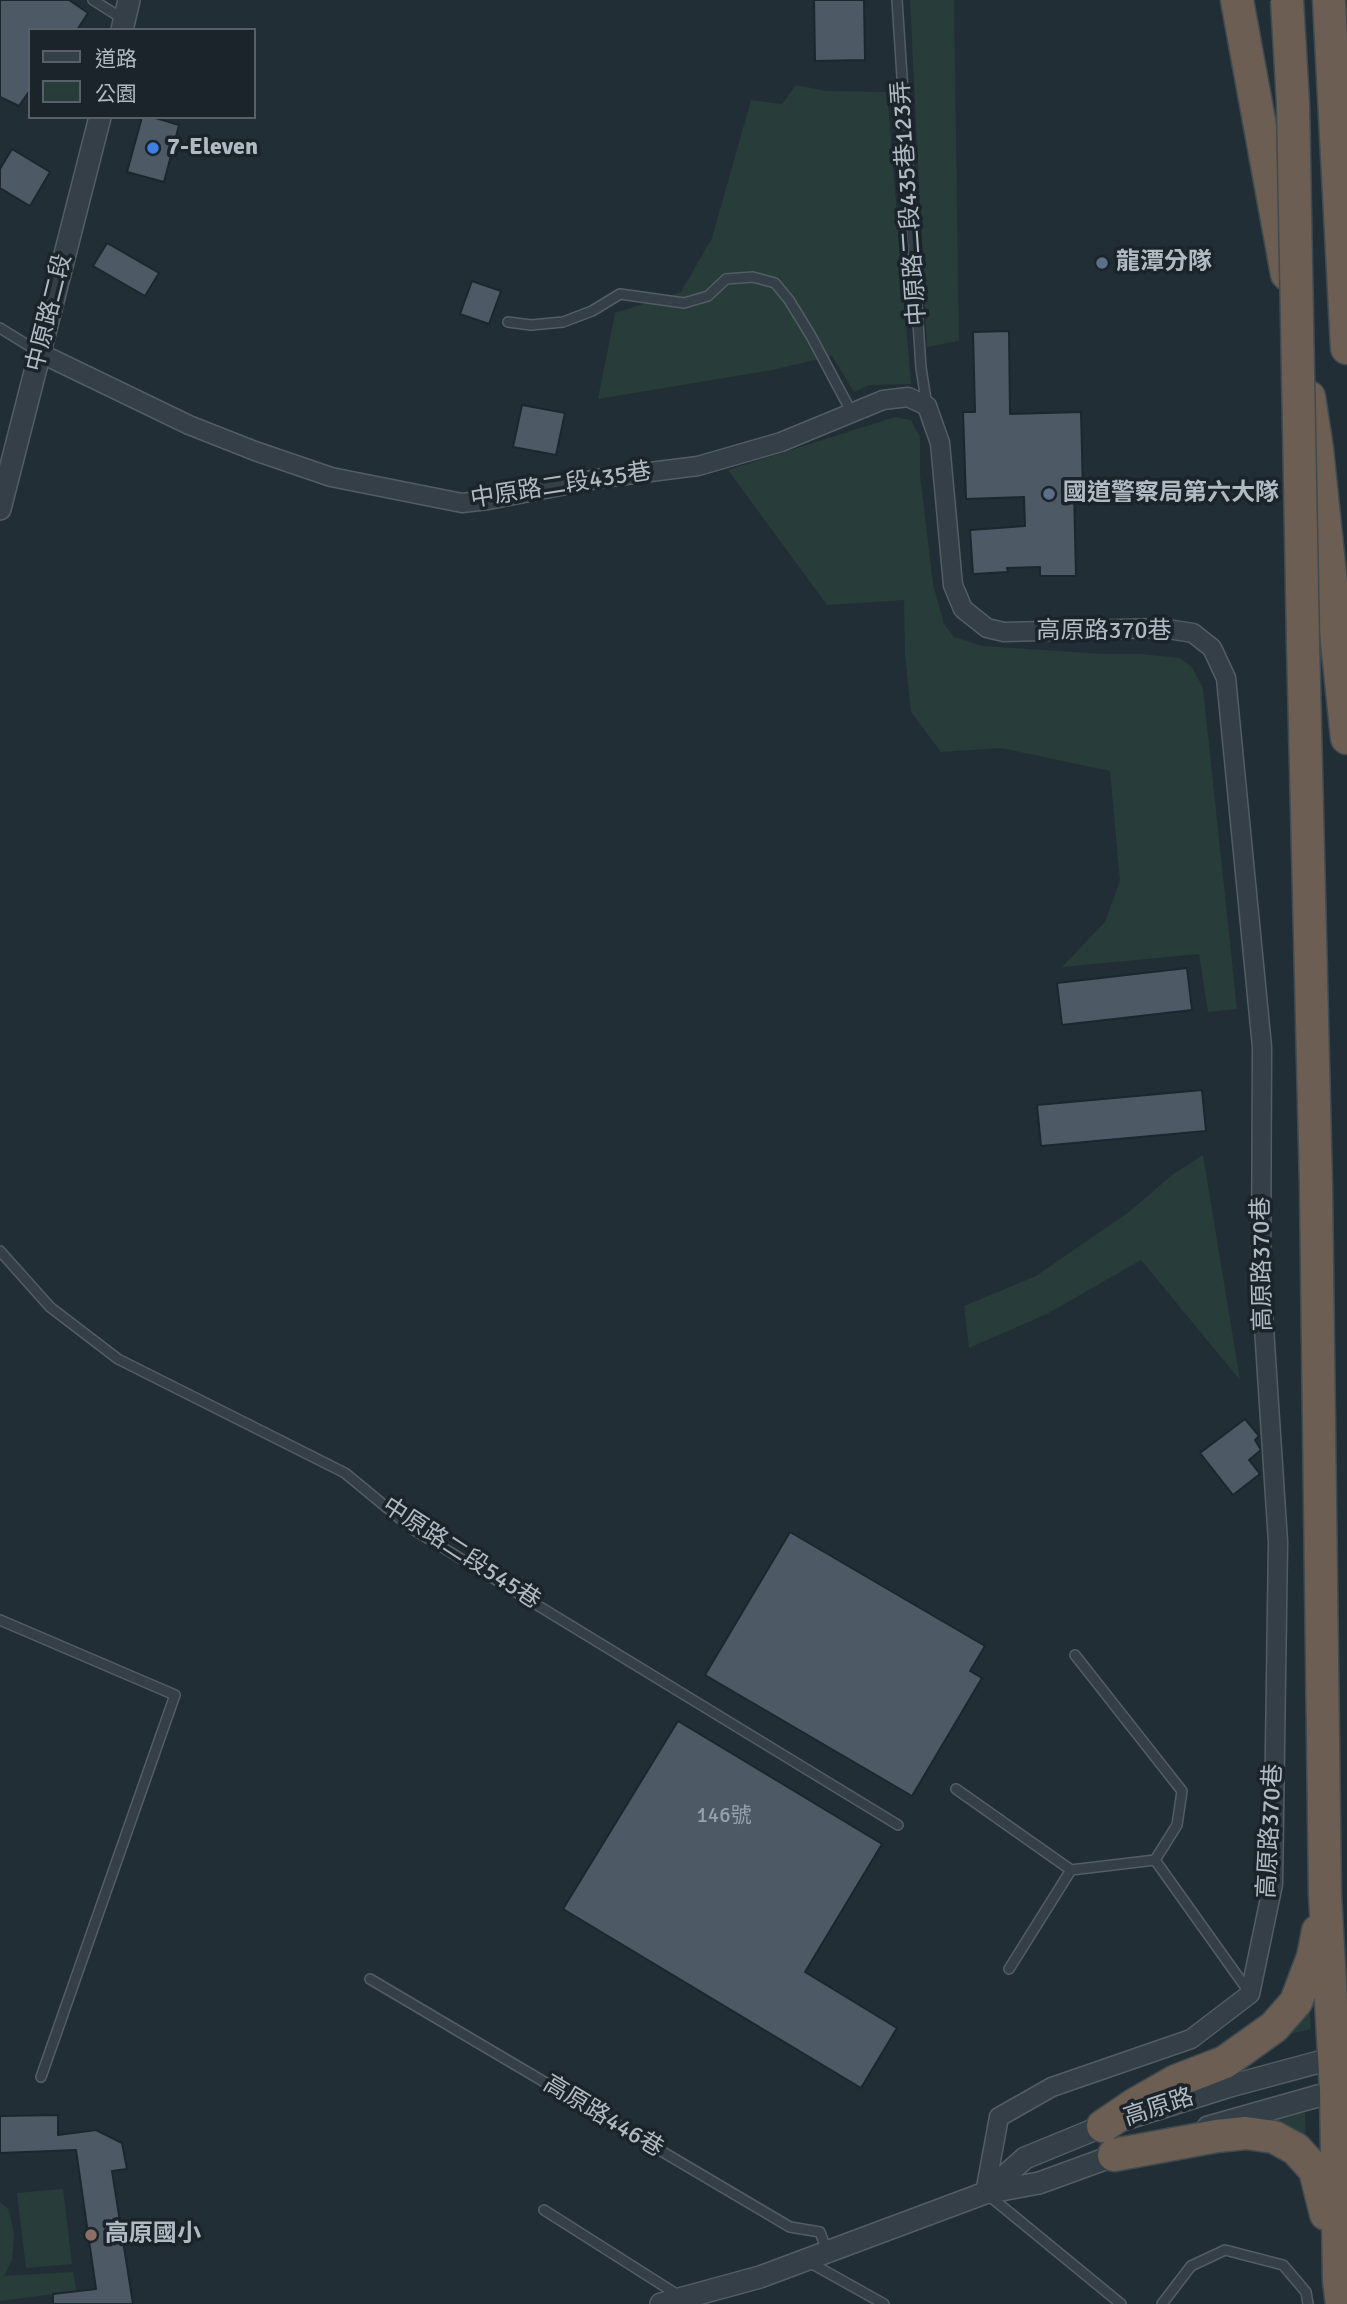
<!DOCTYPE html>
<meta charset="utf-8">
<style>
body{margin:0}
#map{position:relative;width:1347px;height:2304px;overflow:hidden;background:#222e36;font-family:Signika,"Noto Sans TC",sans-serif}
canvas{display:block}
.legend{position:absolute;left:28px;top:28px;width:228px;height:91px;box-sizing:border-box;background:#1b242b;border:2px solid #576068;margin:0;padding:9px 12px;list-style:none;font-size:21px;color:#b0bac3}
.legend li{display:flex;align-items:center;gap:14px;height:35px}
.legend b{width:35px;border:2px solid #576068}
</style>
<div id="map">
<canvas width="1347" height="2304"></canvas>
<ul class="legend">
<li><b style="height:9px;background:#353f47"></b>道路</li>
<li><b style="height:19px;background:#283c39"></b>公園</li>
</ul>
</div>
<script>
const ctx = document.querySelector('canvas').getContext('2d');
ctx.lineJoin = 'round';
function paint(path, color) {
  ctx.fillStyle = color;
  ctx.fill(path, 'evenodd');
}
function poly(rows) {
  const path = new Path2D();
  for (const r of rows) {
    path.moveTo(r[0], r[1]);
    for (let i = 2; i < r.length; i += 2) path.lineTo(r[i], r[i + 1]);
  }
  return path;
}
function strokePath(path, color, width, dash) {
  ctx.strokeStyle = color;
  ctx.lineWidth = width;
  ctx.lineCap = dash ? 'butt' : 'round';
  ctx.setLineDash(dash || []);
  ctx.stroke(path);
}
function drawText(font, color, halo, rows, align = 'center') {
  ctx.font = font + ' Signika,"Noto Sans TC",sans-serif';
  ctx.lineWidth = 7;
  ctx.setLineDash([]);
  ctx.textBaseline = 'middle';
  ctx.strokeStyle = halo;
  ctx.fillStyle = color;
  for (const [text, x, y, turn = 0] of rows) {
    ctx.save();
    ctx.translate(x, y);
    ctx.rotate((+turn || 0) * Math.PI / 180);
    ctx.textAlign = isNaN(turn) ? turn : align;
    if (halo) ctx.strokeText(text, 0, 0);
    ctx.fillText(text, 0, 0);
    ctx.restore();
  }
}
const green = poly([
 [910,0,954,0,959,341,927,347],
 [796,85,826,91,887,92,911,384,869,385,854,392,832,356,772,370,598,399,615,313,681,292,712,238,751,100,782,104],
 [895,417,911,420,920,437,920,475,933,584,944,624,954,637,983,646,1103,654,1141,654,1180,658,1192,667,1203,688,1237,1009,1208,1012,1199,954,1062,967,1105,922,1120,881,1110,771,1001,748,941,752,911,712,905,654,904,600,827,605,728,470],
 [1203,1155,1240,1380,1141,1260,1047,1314,969,1348,964,1306,1036,1276,1129,1212,1172,1175],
 [1309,2000,1311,2029,1272,2038],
 [1305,2111,1306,2145,1293,2129,1273,2121],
 [63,2189,72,2264,26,2268,17,2193],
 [0,2202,9,2210,14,2235,12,2260,4,2276,73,2272,77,2291,0,2301]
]);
const building = poly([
 [0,0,69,0,88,13,77,30,30,30,30,90,19,106,0,97,0,0],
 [814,0,864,0,865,60,815,61,814,0],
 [142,117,152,117,179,125,164,182,127,172,142,117],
 [12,149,50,172,30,206,0,188,0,169,12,149],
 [107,243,159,273,145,296,93,266,107,243],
 [472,281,501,291,489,324,460,314,472,281],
 [1009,331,1010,414,1081,412,1083,490,1074,490,1076,576,1040,576,1040,567,1007,568,1008,572,973,574,970,530,1025,526,1024,497,966,499,963,412,975,412,973,332,1009,331],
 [522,405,565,413,556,455,513,447,522,405],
 [1187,968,1192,1010,1062,1025,1057,983,1187,968],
 [1202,1090,1206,1131,1041,1146,1037,1105,1202,1090],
 [1245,1419,1259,1436,1255,1440,1261,1450,1249,1460,1260,1474,1233,1495,1200,1453,1245,1419],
 [790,1532,985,1646,970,1671,982,1678,912,1796,705,1675,790,1532],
 [678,1721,882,1844,805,1972,897,2028,861,2088,563,1909,678,1721],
 [58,2115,58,2135,96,2130,122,2143,127,2169,112,2171,133,2304,53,2304,53,2294,96,2289,76,2150,0,2153,0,2116,58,2115]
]);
const service = poly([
 [93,0,123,19],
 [897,0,921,368,927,406],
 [508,322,531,325,563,322,592,311,620,294,684,303,708,296,726,279,753,277,775,283,789,300,811,336,852,413],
 [0,328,39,352],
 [0,1251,50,1307,118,1359,345,1473,414,1530,898,1825],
 [0,1620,175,1695,41,2077],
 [1075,1655,1182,1791,1177,1825,1155,1860,1249,1992],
 [956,1789,1071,1870,1155,1860],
 [1009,1969,1071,1870],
 [370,1979,790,2227,820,2232,827,2251],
 [987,2194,1121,2304],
 [544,2210,678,2295],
 [807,2261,884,2304],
 [1162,2304,1191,2266,1225,2250,1283,2265,1306,2292,1308,2304]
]);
const minor = poly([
 [40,353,189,425,255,451,331,477,462,503,488,500,602,478,698,466,781,442,883,400,908,397,927,406,940,443,953,585,963,609,987,628,1004,632,1161,628,1193,633,1212,648,1226,678,1262,1047,1261,1282,1278,1542,1273,1884,1250,1994,1191,2039,1052,2087,999,2117,985,2193]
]);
const tertiary = poly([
 [122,30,129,0],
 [0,509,100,117],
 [1208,2127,1346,2088],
 [987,2192,1025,2158,1103,2126,1230,2086,1345,2055],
 [661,2304,760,2277,985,2193,1039,2183,1127,2151]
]);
const motorway = poly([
 [1237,0,1287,274],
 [1329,0,1347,348],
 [1309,397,1317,449,1347,738],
 [1303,643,1316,1187,1325,1895,1336,2090,1339,2281,1342,2304],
 [1103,2126,1134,2105,1176,2081,1225,2062,1274,2027,1296,2002,1313,1957,1318,1931],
 [1114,2155,1217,2136,1246,2133,1274,2137,1296,2149,1315,2170,1326,2214]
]);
const motorwayBridge = poly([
 [1287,0,1293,103,1303,643]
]);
const markers = [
 [153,148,7,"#3f7fe0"],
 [1102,263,7,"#5c6f8a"],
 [1049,494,7,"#5c6f8a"],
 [91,2235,7,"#8d6e63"]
];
const numberNames = [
 ["146號",724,1816]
];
const poiNames = [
 ["7-Eleven",167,148],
 ["龍潭分隊",1116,263],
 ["國道警察局第六大隊",1063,494],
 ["高原國小",105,2235]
];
const streetNames = [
 ["中原路二段435巷123弄",910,203,-94],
 ["中原路二段",50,313,-76],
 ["中原路二段435巷",561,486,-9],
 ["高原路370巷",1104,632],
 ["高原路370巷",1263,1264,-91],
 ["中原路二段545巷",461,1554,33],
 ["高原路370巷",1271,1831,-87],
 ["高原路",1159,2108,-18],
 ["高原路446巷",603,2117,31]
];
paint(green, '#283c39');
paint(building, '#4d5a65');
strokePath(building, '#1d262d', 2);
strokePath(service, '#535d64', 12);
strokePath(minor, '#535d64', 21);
strokePath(tertiary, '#535d64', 24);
strokePath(motorway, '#404a51', 35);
strokePath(service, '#353f47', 9);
strokePath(minor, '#353f47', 18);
strokePath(tertiary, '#353f47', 21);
strokePath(motorway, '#6c5e53', 32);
strokePath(motorwayBridge, '#404a51', 35, []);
strokePath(motorwayBridge, '#6c5e53', 32);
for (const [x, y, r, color] of markers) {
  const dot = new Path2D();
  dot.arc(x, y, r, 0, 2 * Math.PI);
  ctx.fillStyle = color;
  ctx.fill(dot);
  strokePath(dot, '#1b242b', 2.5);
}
drawText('21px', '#97a2ac', null, numberNames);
drawText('bold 24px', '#b0bac3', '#1b242b', poiNames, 'left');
drawText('24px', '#b0bac3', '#1b242b', streetNames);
</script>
